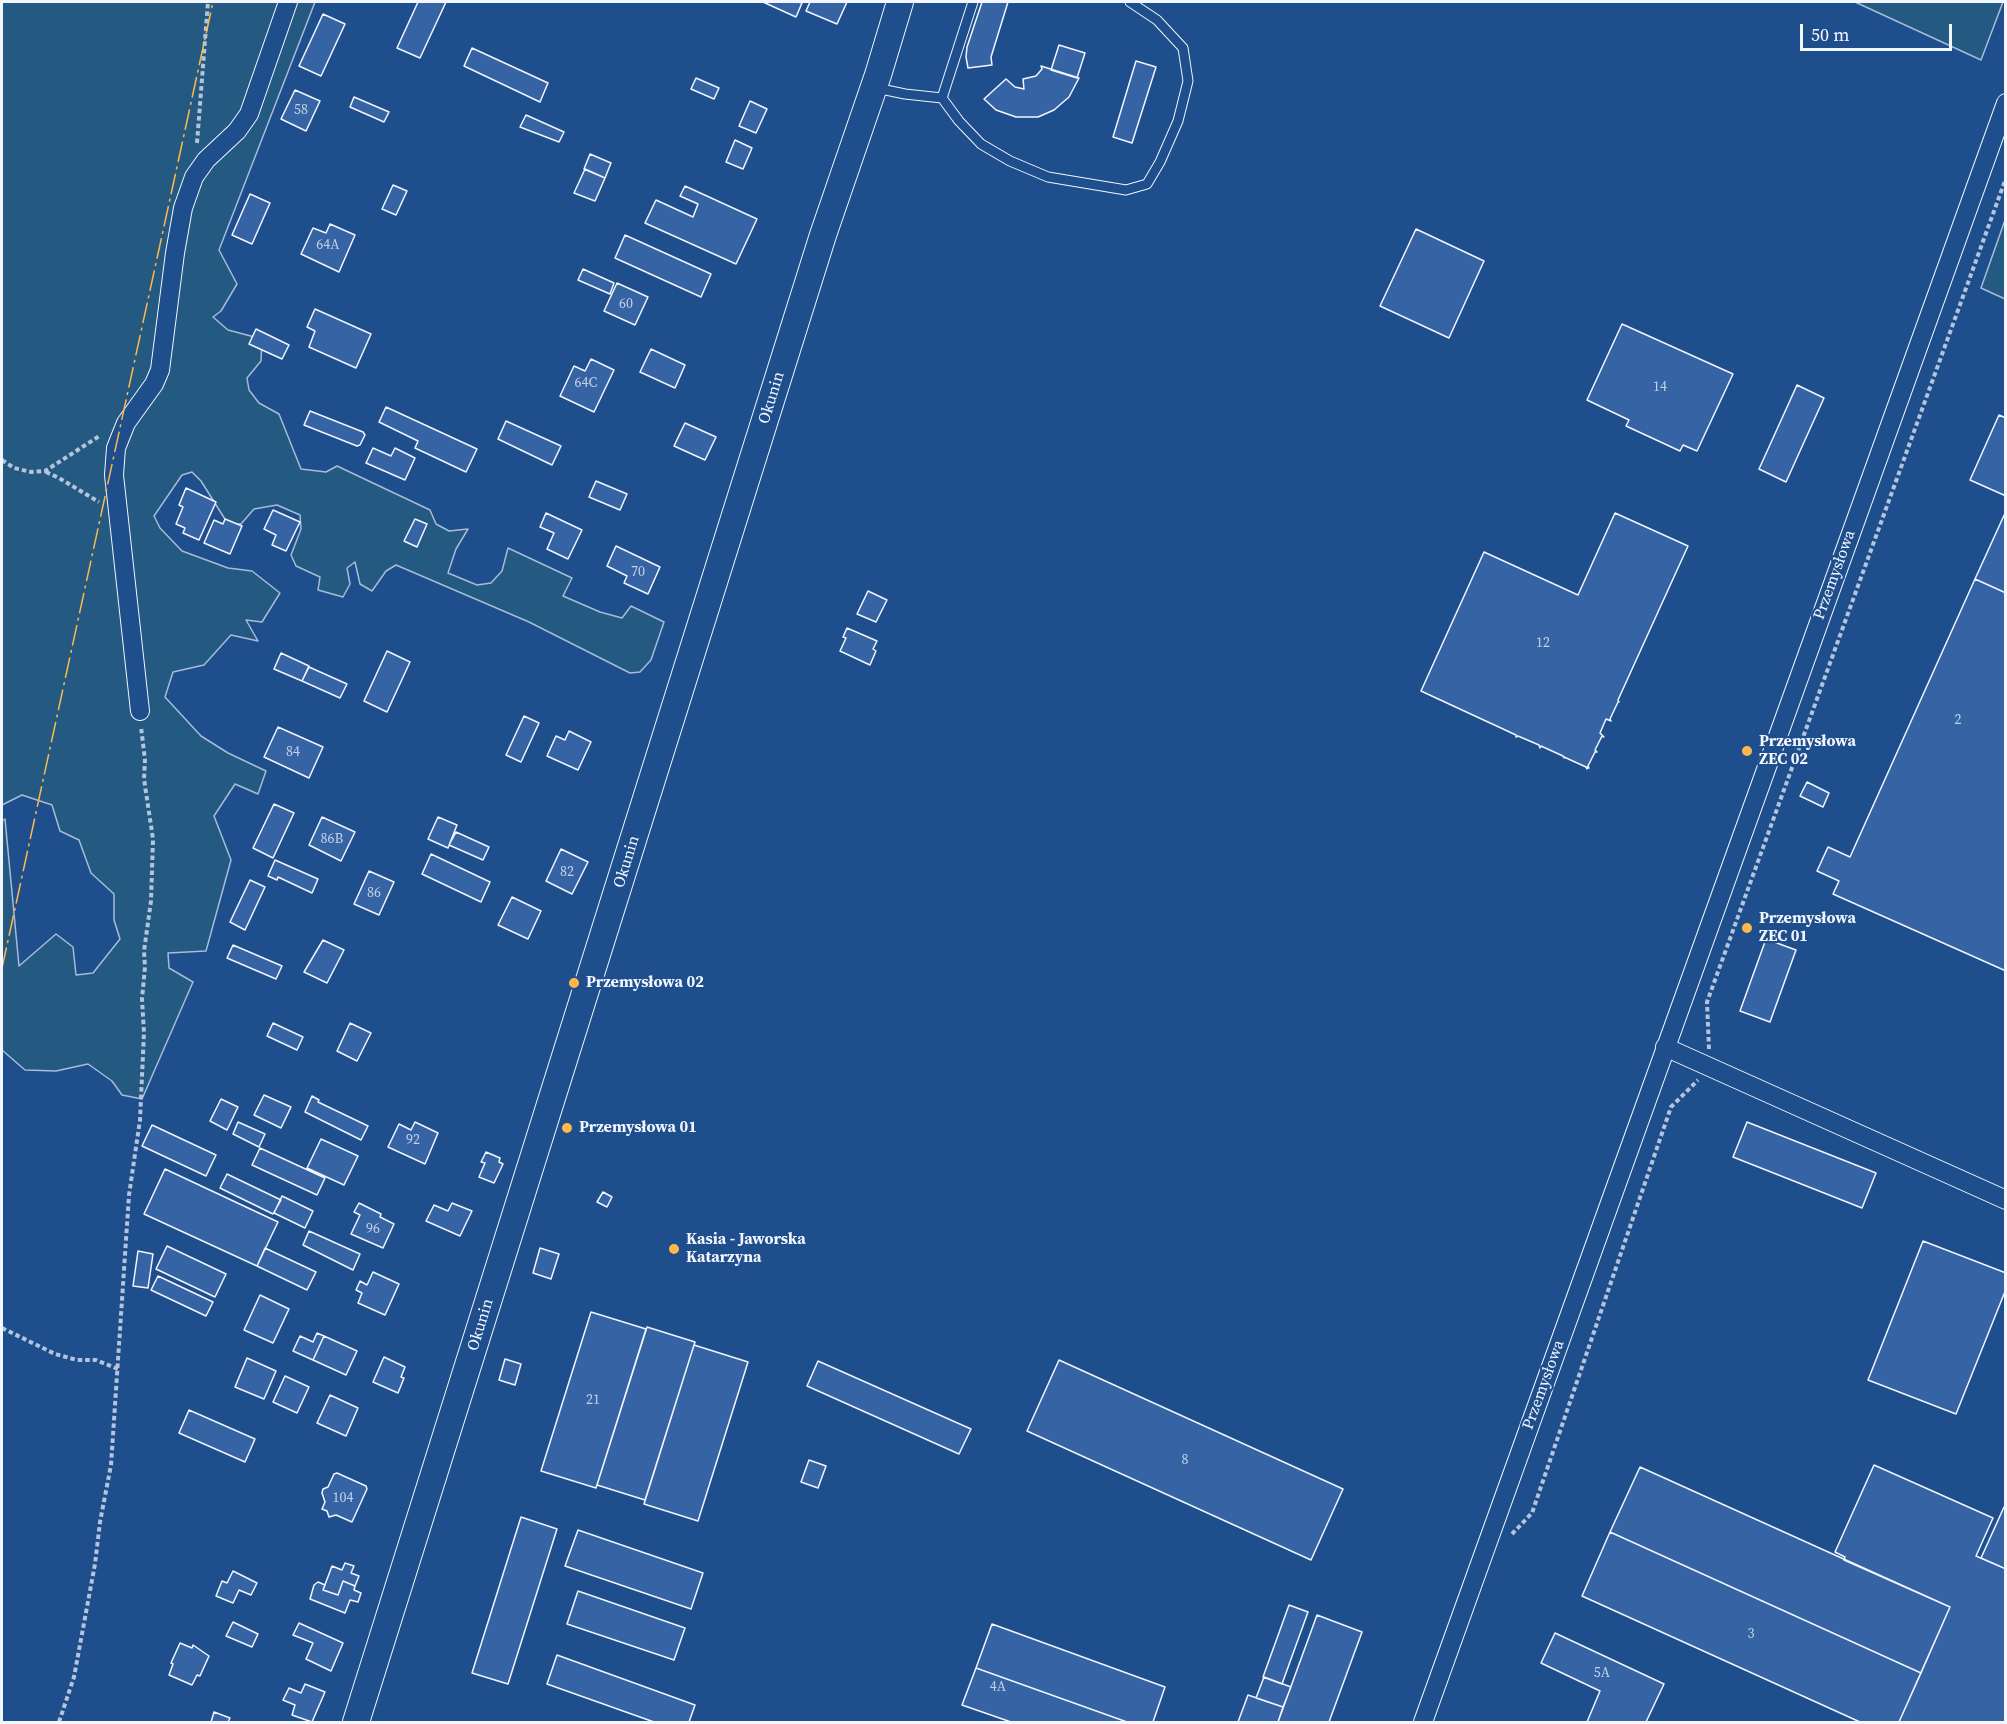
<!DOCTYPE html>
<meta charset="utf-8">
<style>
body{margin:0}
#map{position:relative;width:2007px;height:1724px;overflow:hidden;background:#1f4e8c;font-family:"Source Serif 4",serif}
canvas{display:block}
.frame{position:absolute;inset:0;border:3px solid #f2f6ff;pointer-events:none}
.scale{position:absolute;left:1800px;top:24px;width:152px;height:27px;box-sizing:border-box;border:3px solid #f2f6ff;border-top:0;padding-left:8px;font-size:18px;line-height:21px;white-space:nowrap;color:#f2f6ff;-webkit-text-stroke:4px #1f4e8c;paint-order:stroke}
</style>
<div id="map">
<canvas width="2007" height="1724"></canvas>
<div class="frame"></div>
<div class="scale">50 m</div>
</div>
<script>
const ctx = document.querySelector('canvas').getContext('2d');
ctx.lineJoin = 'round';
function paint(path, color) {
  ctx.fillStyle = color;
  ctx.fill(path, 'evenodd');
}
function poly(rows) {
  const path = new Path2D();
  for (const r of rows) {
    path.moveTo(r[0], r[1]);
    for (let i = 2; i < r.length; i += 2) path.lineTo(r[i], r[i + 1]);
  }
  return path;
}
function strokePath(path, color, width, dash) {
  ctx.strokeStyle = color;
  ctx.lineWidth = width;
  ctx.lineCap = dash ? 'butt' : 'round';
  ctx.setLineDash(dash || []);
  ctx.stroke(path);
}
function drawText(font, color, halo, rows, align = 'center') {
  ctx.font = font + ' "Source Serif 4",serif';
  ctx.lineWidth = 4.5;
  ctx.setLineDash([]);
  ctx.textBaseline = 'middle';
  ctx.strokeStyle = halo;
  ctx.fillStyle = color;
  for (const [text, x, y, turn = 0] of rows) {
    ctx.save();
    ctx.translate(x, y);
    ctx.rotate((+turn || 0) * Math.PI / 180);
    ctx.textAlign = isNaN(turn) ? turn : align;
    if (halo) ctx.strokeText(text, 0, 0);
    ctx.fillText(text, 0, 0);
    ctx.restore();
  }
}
const green = poly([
 [2,2,315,2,219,250,237,284,221,311,213,317,228,330,262,339,261,361,247,378,249,390,259,403,279,414,301,469,326,472,337,466,430,510,436,524,449,531,468,529,456,549,448,573,477,585,491,583,502,571,508,548,572,578,563,596,600,612,622,618,631,606,664,622,651,660,640,672,630,673,529,622,396,565,386,571,372,591,360,584,355,562,347,568,350,584,343,597,318,590,320,577,296,566,291,555,301,529,300,515,277,505,254,509,241,524,228,524,201,481,192,472,182,475,154,516,160,528,182,551,228,568,252,571,280,593,262,622,246,620,258,641,231,635,204,665,173,672,165,697,201,736,228,753,266,771,258,794,235,784,214,816,231,860,206,951,168,953,169,968,193,982,142,1099,122,1095,112,1081,88,1064,56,1071,25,1070,2,1050,2,821,5,819,19,966,56,934,73,947,76,975,93,973,120,939,114,920,114,894,91,873,79,840,60,831,52,805,22,795,2,805,2,2],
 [1855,2,2003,2,1981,60,1855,2],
 [2005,220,2006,299,2005,299,1981,288,2005,220]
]);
const building = poly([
 [418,2,446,2,420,58,397,48,418,2],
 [763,2,798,2,802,3,796,17,763,2],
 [810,2,847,2,837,24,806,11,810,2],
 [982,2,1008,2,991,57,992,65,968,68,966,57,967,47,982,2],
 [323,14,345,24,321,76,299,66,323,14],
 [1059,45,1085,53,1077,78,1051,70,1059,45],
 [472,48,548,83,540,102,464,66,472,48],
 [1136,61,1156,67,1132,143,1113,137,1136,61],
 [1041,66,1079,78,1069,97,1054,110,1038,117,1016,117,996,110,984,99,1006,79,1015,87,1024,89,1023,79,1036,76,1042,69,1041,66],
 [696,78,719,88,714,99,691,89,696,78],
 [295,90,320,101,306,131,281,119,295,90],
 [354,97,389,112,384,122,350,107,354,97],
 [750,101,767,109,756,133,739,126,750,101],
 [526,115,564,132,559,142,520,127,526,115],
 [735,140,752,148,743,169,726,162,735,140],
 [590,154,611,163,605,178,584,169,590,154],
 [585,169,605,178,595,201,574,193,585,169],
 [393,185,407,191,396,215,382,209,393,185],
 [685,186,757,219,736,264,645,223,656,200,693,217,698,204,680,196,685,186],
 [250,194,270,203,252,244,232,235,250,194],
 [330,224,355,235,339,272,301,254,313,228,326,233,330,224],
 [1416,229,1484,261,1449,338,1380,306,1416,229],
 [625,235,711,274,701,297,615,258,625,235],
 [583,269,614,283,610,294,578,280,583,269],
 [617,283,648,297,635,325,604,311,617,283],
 [315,309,371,334,356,368,309,347,315,331,307,327,315,309],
 [1622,324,1733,374,1697,451,1683,445,1680,451,1626,426,1629,420,1587,400,1622,324],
 [256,329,289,345,282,359,249,344,256,329],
 [651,349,685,365,675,388,640,372,651,349],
 [591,359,614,370,594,412,560,396,574,366,585,371,591,359],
 [1797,385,1824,398,1786,482,1759,469,1797,385],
 [386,407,477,449,466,472,415,448,418,441,379,422,386,407],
 [310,411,363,432,365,435,360,445,357,446,304,425,310,411],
 [1999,415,2006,418,2006,496,1970,480,1999,415],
 [506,421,561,446,552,465,498,439,506,421],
 [685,423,716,437,705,460,674,446,685,423],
 [373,448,391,456,395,448,415,458,405,480,366,463,373,448],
 [596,481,627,494,620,510,589,497,596,481],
 [186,488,216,502,199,540,183,533,185,528,176,524,183,507,179,505,186,488],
 [273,510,300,522,286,551,272,545,276,535,264,529,273,510],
 [2006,511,2006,593,1975,579,2006,511],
 [546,513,582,530,568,559,547,549,554,533,540,527,546,513],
 [1615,513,1688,546,1618,700,1619,702,1618,702,1610,719,1611,721,1606,719,1600,733,1604,737,1602,736,1595,750,1597,752,1595,752,1588,766,1589,768,1587,767,1587,769,1586,767,1564,757,1564,758,1563,756,1541,746,1540,748,1539,745,1518,736,1516,737,1516,735,1421,691,1484,552,1578,595,1615,513],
 [225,519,242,526,230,554,204,543,214,520,223,524,225,519],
 [415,519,427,524,417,547,404,541,415,519],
 [616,546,660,567,648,594,624,583,627,576,607,566,616,546],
 [1975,579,2006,593,2006,971,1833,894,1839,881,1817,871,1828,847,1850,857,1975,579],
 [868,591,887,600,876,622,857,614,868,591],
 [847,628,877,641,873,649,876,651,870,665,840,651,846,638,843,637,847,628],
 [387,651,410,662,387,712,364,701,387,651],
 [281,653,309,666,302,681,274,669,281,653],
 [309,667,347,684,340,698,302,681,309,667],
 [524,716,539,723,521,762,506,755,524,716],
 [278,727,323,747,309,778,264,757,278,727],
 [569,731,591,742,578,770,547,756,556,736,565,740,569,731],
 [1807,782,1829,793,1823,807,1800,796,1807,782],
 [274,804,294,813,273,858,253,848,274,804],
 [322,817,355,832,341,861,309,845,322,817],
 [438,817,457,825,448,848,428,839,438,817],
 [456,832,489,847,483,860,449,845,456,832],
 [561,849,588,862,572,894,546,881,561,849],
 [431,854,490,882,481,902,422,874,431,854],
 [275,860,318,879,312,893,278,877,277,880,268,876,275,860],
 [369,871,394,882,379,915,354,904,369,871],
 [250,880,265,887,245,930,230,922,250,880],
 [512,897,541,911,528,939,498,925,512,897],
 [1766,939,1796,950,1770,1022,1740,1011,1766,939],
 [323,940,344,950,327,983,304,972,323,940],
 [233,945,282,966,276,979,227,958,233,945],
 [273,1023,303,1037,297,1050,267,1036,273,1023],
 [350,1023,371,1033,357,1061,337,1051,350,1023],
 [264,1095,291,1107,281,1128,254,1115,264,1095],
 [312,1096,319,1100,318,1102,368,1126,361,1140,305,1112,312,1096],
 [221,1099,238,1107,227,1130,210,1121,221,1099],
 [238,1122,265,1134,259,1147,233,1134,238,1122],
 [415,1122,438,1133,425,1164,388,1147,399,1124,411,1130,415,1122],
 [1747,1122,1876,1173,1862,1208,1733,1157,1747,1122],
 [152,1125,216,1155,206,1176,142,1146,152,1125],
 [321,1139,358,1156,344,1185,307,1168,321,1139],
 [260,1148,325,1178,317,1195,252,1165,260,1148],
 [486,1152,500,1158,499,1162,503,1164,494,1183,479,1177,485,1163,481,1162,486,1152],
 [165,1169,278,1222,257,1266,144,1214,165,1169],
 [227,1174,281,1200,273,1214,220,1188,227,1174],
 [603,1192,612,1197,607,1207,597,1202,603,1192],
 [282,1196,313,1211,305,1228,274,1213,282,1196],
 [359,1203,381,1214,380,1217,394,1224,383,1248,351,1234,360,1215,354,1212,359,1203],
 [452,1203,472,1211,460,1236,426,1221,434,1205,448,1211,452,1203],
 [309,1231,360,1254,353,1270,303,1245,309,1231],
 [1923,1241,2006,1273,2006,1289,1956,1414,1868,1380,1923,1241],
 [167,1246,226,1274,215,1297,156,1269,167,1246],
 [265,1248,316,1272,307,1290,257,1266,265,1248],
 [540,1248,559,1254,551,1279,533,1273,540,1248],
 [138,1251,153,1254,148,1288,133,1286,138,1251],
 [373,1272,399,1284,385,1315,358,1303,362,1293,356,1290,360,1281,367,1285,373,1272],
 [158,1276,213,1302,206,1316,151,1290,158,1276],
 [260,1295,289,1309,273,1343,244,1330,260,1295],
 [591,1312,646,1329,596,1488,541,1471,591,1312],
 [647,1327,695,1342,645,1500,597,1485,647,1327],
 [317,1333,324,1336,313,1360,293,1351,300,1336,313,1342,317,1333],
 [324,1336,357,1351,346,1375,313,1360,324,1336],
 [694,1345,748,1362,698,1521,644,1504,694,1345],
 [384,1357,405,1367,401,1377,404,1378,398,1393,373,1382,384,1357],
 [247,1358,276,1371,264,1399,235,1387,247,1358],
 [505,1359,521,1364,515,1385,499,1380,505,1359],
 [1059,1360,1343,1489,1311,1560,1027,1431,1059,1360],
 [818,1361,971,1429,959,1454,807,1386,818,1361],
 [285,1376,309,1387,297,1413,273,1402,285,1376],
 [330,1395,358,1408,346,1436,317,1423,330,1395],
 [189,1410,255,1439,245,1462,179,1433,189,1410],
 [809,1460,826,1466,818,1488,801,1482,809,1460],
 [1874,1465,1993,1518,1976,1556,2006,1569,2006,1722,1899,1722,1950,1607,1844,1560,1845,1557,1835,1552,1874,1465],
 [1640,1467,1950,1607,1921,1673,1610,1532,1640,1467],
 [337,1473,366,1486,367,1489,352,1522,336,1515,329,1517,327,1511,322,1509,325,1502,322,1493,323,1489,328,1487,334,1474,337,1473],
 [2004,1507,2006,1508,2006,1569,1981,1558,2004,1507],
 [521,1517,557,1529,508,1684,472,1673,521,1517],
 [578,1530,703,1573,691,1609,565,1566,578,1530],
 [1610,1532,1921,1673,1899,1722,1860,1722,1582,1596,1610,1532],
 [345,1563,354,1566,351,1573,359,1576,355,1586,343,1581,338,1595,323,1590,332,1566,342,1570,345,1563],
 [233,1571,257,1583,251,1595,239,1590,233,1603,216,1596,222,1581,227,1583,233,1571],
 [343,1581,355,1586,354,1590,361,1593,358,1602,350,1600,345,1613,310,1599,314,1585,318,1582,325,1585,323,1590,338,1595,343,1581],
 [578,1591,685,1628,674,1660,567,1624,578,1591],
 [1289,1605,1308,1612,1282,1684,1263,1677,1289,1605],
 [1317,1615,1362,1632,1329,1722,1278,1722,1317,1615],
 [233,1622,258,1634,252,1647,226,1636,233,1622],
 [299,1623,343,1643,331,1671,306,1659,313,1643,293,1635,299,1623],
 [992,1624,1165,1687,1153,1722,1127,1722,976,1668,992,1624],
 [1555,1633,1664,1684,1646,1722,1587,1722,1600,1691,1541,1663,1555,1633],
 [180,1643,192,1648,193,1645,209,1656,200,1676,197,1675,192,1685,169,1675,173,1664,171,1663,180,1643],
 [557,1655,695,1705,689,1722,654,1722,547,1684,557,1655],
 [976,1668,1127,1722,1011,1722,962,1705,976,1668],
 [1264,1677,1291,1687,1283,1707,1256,1698,1264,1677],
 [305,1684,325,1692,312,1722,292,1715,295,1705,283,1700,289,1688,301,1693,305,1684],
 [1248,1695,1283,1707,1278,1722,1238,1722,1248,1695],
 [214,1712,230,1718,228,1722,211,1722,214,1712]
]);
const path = poly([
 [197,143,208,2],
 [2,460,14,468,31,472,45,471,101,435],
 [46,472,59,478,99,502],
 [1709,1049,1707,1002,2006,178],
 [2,1328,55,1354,77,1360,96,1360,118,1369],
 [1512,1534,1532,1513,1671,1107,1698,1080],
 [59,1722,74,1677,95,1564,100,1522,111,1465,129,1195,140,1120,144,1033,142,999,145,967,144,951,151,901,153,839,144,779,145,760,141,727]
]);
const service = poly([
 [876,88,905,94,942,98,973,2],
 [942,98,959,121,981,144,1010,161,1048,177,1126,190,1147,184,1160,162,1178,121,1188,81,1183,48,1157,20,1130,2]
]);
const minor = poly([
 [140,711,114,475,116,448,126,423,154,384,160,370,175,253,183,208,194,177,206,160,237,131,249,114,288,2],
 [1665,1047,2006,1200],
 [1423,1722,2006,103]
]);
const secondary = poly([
 [356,1722,823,235,878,75,900,2]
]);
const power = poly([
 [2,968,213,2]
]);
const markers = [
 [1747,751,6,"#ffb74d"],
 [1747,928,6,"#ffb74d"],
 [574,983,6,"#ffb74d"],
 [567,1128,6,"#ffb74d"],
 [674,1249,6,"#ffb74d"]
];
const numberNames = [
 ["58",301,110],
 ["64A",328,245],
 ["60",626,304],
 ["64C",586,383],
 ["14",1660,387],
 ["70",638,572],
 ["12",1543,643],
 ["2",1958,720],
 ["84",293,752],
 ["86B",332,839],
 ["82",567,872],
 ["86",374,893],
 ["92",413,1140],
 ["96",373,1229],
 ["21",593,1400],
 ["8",1185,1460],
 ["104",343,1498],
 ["3",1751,1634],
 ["5A",1602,1673],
 ["4A",998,1687]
];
const streetNames = [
 ["Okunin",772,398,-73],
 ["Przemysłowa",1835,575,-70],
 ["Okunin",627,862,-73],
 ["Okunin",481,1325,-73],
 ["Przemysłowa",1544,1385,-70]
];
const poiNames = [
 ["Przemysłowa",1759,742],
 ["ZEC 02",1759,760],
 ["Przemysłowa",1759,919],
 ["ZEC 01",1759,937],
 ["Przemysłowa 02",586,983],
 ["Przemysłowa 01",579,1128],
 ["Kasia - Jaworska",686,1240],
 ["Katarzyna",686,1258]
];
paint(green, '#245a82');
strokePath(green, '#a8bbd7', 1.5);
paint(building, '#3563a3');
strokePath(building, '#f2f6ff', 1.5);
strokePath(service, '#f2f6ff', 11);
strokePath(minor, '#f2f6ff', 20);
strokePath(secondary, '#f2f6ff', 28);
strokePath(path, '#b3c4dc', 4, [4.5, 3]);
strokePath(service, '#1f4e8c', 9);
strokePath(minor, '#1f4e8c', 18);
strokePath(secondary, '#1f4e8c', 26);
strokePath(power, '#ffb74d', 1.5, [21, 4.5, 3, 4.5]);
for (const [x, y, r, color] of markers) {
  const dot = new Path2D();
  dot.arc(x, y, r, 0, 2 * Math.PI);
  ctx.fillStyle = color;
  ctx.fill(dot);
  strokePath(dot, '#1f4e8c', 2);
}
drawText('14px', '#c3d1e8', null, numberNames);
drawText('16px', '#f2f6ff', '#1f4e8c', streetNames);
drawText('bold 16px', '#f2f6ff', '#1f4e8c', poiNames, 'left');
</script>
